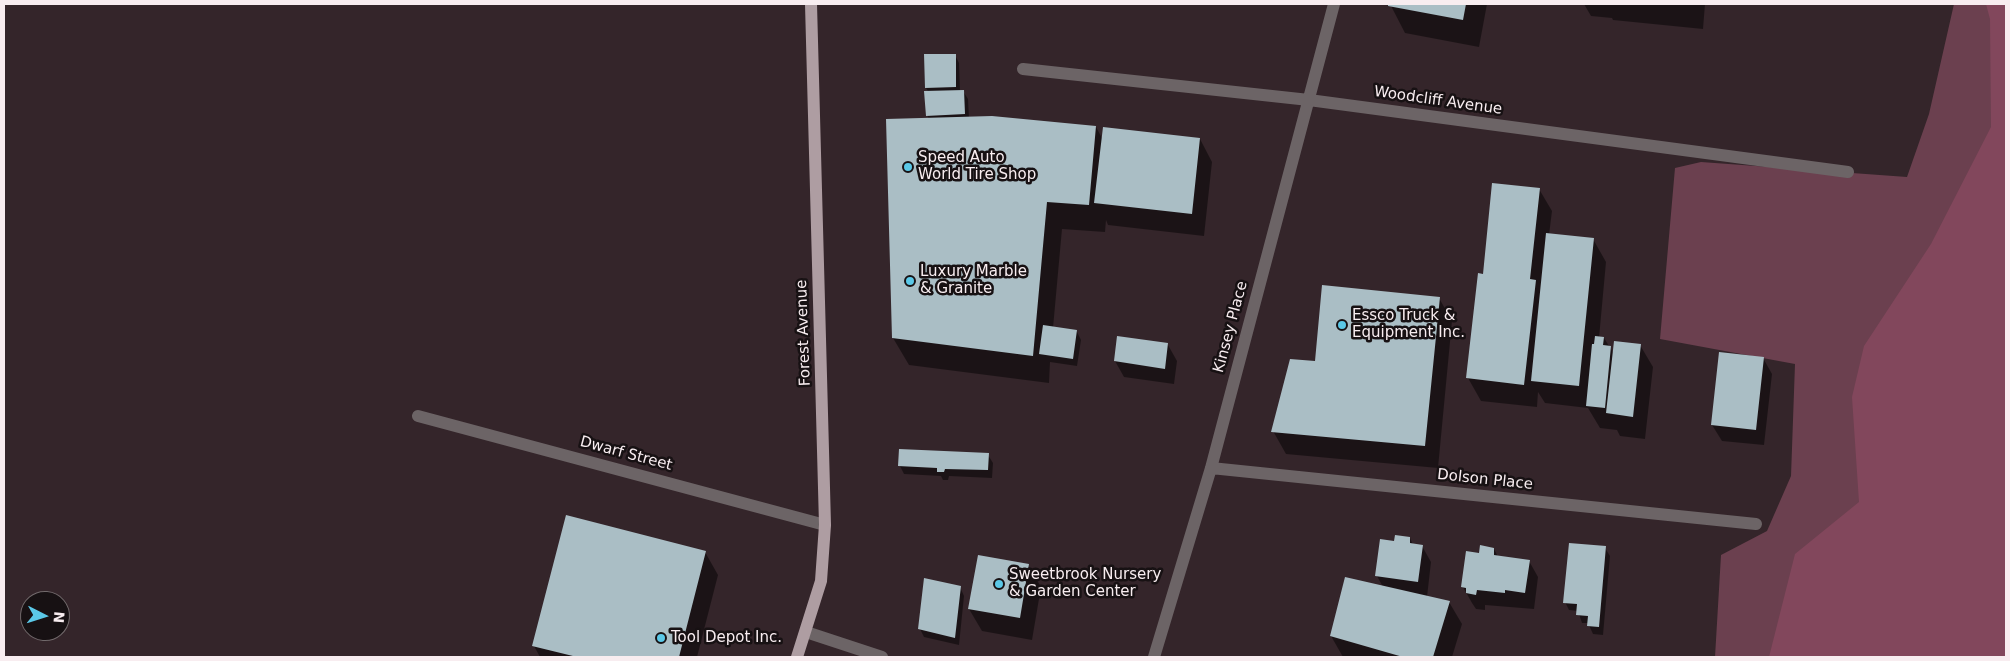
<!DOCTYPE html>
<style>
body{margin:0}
#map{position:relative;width:2010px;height:661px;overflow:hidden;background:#34252a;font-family:"DejaVu Sans",sans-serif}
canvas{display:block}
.frame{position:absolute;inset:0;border:5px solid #f8edf0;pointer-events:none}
.north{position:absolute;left:20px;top:591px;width:50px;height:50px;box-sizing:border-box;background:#171113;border:1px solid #71696b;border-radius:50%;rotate:95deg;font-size:14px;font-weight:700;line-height:20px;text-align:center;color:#f8edf0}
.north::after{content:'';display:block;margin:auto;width:18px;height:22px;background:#5bc8e7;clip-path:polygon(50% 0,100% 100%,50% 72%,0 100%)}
</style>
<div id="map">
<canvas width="2010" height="661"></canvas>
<div class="frame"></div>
<div class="north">N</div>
</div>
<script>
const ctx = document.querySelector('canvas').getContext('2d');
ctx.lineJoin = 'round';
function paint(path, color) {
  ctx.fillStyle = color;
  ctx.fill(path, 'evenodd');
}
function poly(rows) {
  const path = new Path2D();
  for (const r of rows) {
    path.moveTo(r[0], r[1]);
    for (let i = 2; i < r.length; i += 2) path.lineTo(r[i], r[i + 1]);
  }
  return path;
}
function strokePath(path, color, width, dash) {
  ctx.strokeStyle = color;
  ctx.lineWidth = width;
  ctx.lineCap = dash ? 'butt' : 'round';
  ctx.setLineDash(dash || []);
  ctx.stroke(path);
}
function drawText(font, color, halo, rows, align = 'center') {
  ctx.font = font + ' "DejaVu Sans",sans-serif';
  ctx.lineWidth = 5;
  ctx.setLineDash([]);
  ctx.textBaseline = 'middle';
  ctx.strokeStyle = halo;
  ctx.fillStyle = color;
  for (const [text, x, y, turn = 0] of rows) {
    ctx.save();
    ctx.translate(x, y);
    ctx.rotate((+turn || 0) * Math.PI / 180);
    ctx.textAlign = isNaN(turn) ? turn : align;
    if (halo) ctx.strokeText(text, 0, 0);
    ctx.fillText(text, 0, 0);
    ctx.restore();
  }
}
const green = poly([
 [1954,4,2006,4,2006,657,1715,657,1721,555,1767,531,1791,476,1795,364,1660,339,1675,168,1701,162,1907,177,1929,114]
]);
const forest = poly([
 [1986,4,2006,4,2006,657,1769,657,1795,554,1859,502,1852,397,1864,346,1931,244,1991,127,1990,19]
]);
const shadow = poly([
 [1390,4,1487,4,1479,47,1405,33],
 [1584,4,1705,4,1703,29,1613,20,1612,18,1591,16],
 [955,55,959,63,960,91,963,91,968,99,969,118,1096,127,1103,140,1200,139,1212,162,1204,236,1108,225,1106,220,1105,232,1062,229,1053,328,1077,332,1081,340,1077,366,1050,362,1049,383,909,365,893,338,929,119,927,115,929,93,926,88],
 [1539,189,1552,211,1549,235,1593,239,1606,262,1599,338,1604,338,1614,354,1640,345,1653,367,1645,439,1620,436,1617,430,1600,428,1588,408,1545,403,1538,392,1537,407,1481,401,1468,378,1484,275],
 [1439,298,1452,321,1438,468,1286,454,1273,431,1316,362],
 [1168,345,1177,361,1174,384,1124,377,1115,361],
 [1763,358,1772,374,1764,445,1722,441,1712,425],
 [988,455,993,463,992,478,949,476,948,480,943,480,941,476,904,474,900,466],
 [1410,538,1413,545,1422,546,1431,562,1427,597,1449,602,1462,624,1452,657,1343,657,1331,636,1383,587,1377,576,1395,543],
 [1605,548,1610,556,1603,635,1593,634,1588,623,1582,623,1578,611,1569,610,1565,602],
 [1494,549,1498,557,1529,561,1538,577,1534,609,1485,605,1485,610,1476,609,1472,603,1463,587,1480,554],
 [705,552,718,575,697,657,540,657,534,646],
 [1028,565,1041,587,1032,640,982,631,969,609],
 [960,587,964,596,959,645,924,637,920,629]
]);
const building = poly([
 [1388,4,1466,4,1463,20,1388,6],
 [924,54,956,54,956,87,925,88],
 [964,90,965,114,926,116,924,91],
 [992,116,1096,126,1089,205,1047,202,1033,356,892,338,886,119],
 [1103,127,1200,138,1192,214,1094,203],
 [1492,183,1540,188,1530,279,1536,280,1524,385,1466,378,1478,273,1483,274],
 [1546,233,1594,238,1579,386,1531,381],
 [1322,285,1440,297,1425,446,1271,432,1290,359,1315,361],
 [1043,325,1077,330,1073,359,1039,354],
 [1117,336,1168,343,1165,369,1114,361],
 [1595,336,1604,337,1603,345,1611,346,1605,408,1586,406,1592,344,1594,344],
 [1614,341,1641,344,1633,417,1606,413],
 [1719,352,1764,357,1756,430,1711,425],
 [899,449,989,453,988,470,945,469,944,472,937,472,937,468,898,466],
 [566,515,706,551,679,657,577,657,532,646],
 [1395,535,1410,537,1410,543,1423,545,1418,582,1375,576,1380,539,1394,541],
 [1569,543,1606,546,1599,627,1587,626,1588,616,1576,615,1577,604,1563,603],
 [1480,545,1494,548,1494,555,1530,560,1525,593,1505,590,1505,593,1477,590,1476,595,1466,593,1466,588,1461,587,1466,551,1479,553],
 [978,555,1029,564,1020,618,968,609],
 [1345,577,1450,601,1433,657,1403,657,1330,636],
 [924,578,961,586,955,638,918,629]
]);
const minor = poly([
 [1023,69,1309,100,1848,172],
 [418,416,825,525],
 [1211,468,1756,524],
 [806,632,882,657],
 [1154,657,1211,468,1334,4]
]);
const major = poly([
 [797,657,821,581,825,525,811,4]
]);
const markers = [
 [908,167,5,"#5bc8e7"],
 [910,281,5,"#5bc8e7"],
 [1342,325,5,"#5bc8e7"],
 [999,584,5,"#5bc8e7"],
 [661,638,5,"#5bc8e7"]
];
const streetNames = [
 ["Woodcliff Avenue",1438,101,8],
 ["Kinsey Place",1231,327,-75],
 ["Forest Avenue",804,333,-92],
 ["Dwarf Street",626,454,15],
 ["Dolson Place",1485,480,6]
];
const poiNames = [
 ["Speed Auto",918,158],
 ["World Tire Shop",918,175],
 ["Luxury Marble",920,272],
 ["& Granite",920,289],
 ["Essco Truck &",1352,316],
 ["Equipment Inc.",1352,333],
 ["Sweetbrook Nursery",1009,575],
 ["& Garden Center",1009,592],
 ["Tool Depot Inc.",671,638]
];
paint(green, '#6b404f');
paint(forest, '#82475c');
paint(shadow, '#0007');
paint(building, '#aabec5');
strokePath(minor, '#6c6466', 12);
strokePath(major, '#ae9da2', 12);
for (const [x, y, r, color] of markers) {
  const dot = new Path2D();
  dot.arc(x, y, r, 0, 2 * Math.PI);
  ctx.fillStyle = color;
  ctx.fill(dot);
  strokePath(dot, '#171113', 2);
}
drawText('15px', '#f8edf0', '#171113', streetNames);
drawText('15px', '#f8edf0', '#171113', poiNames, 'left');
</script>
